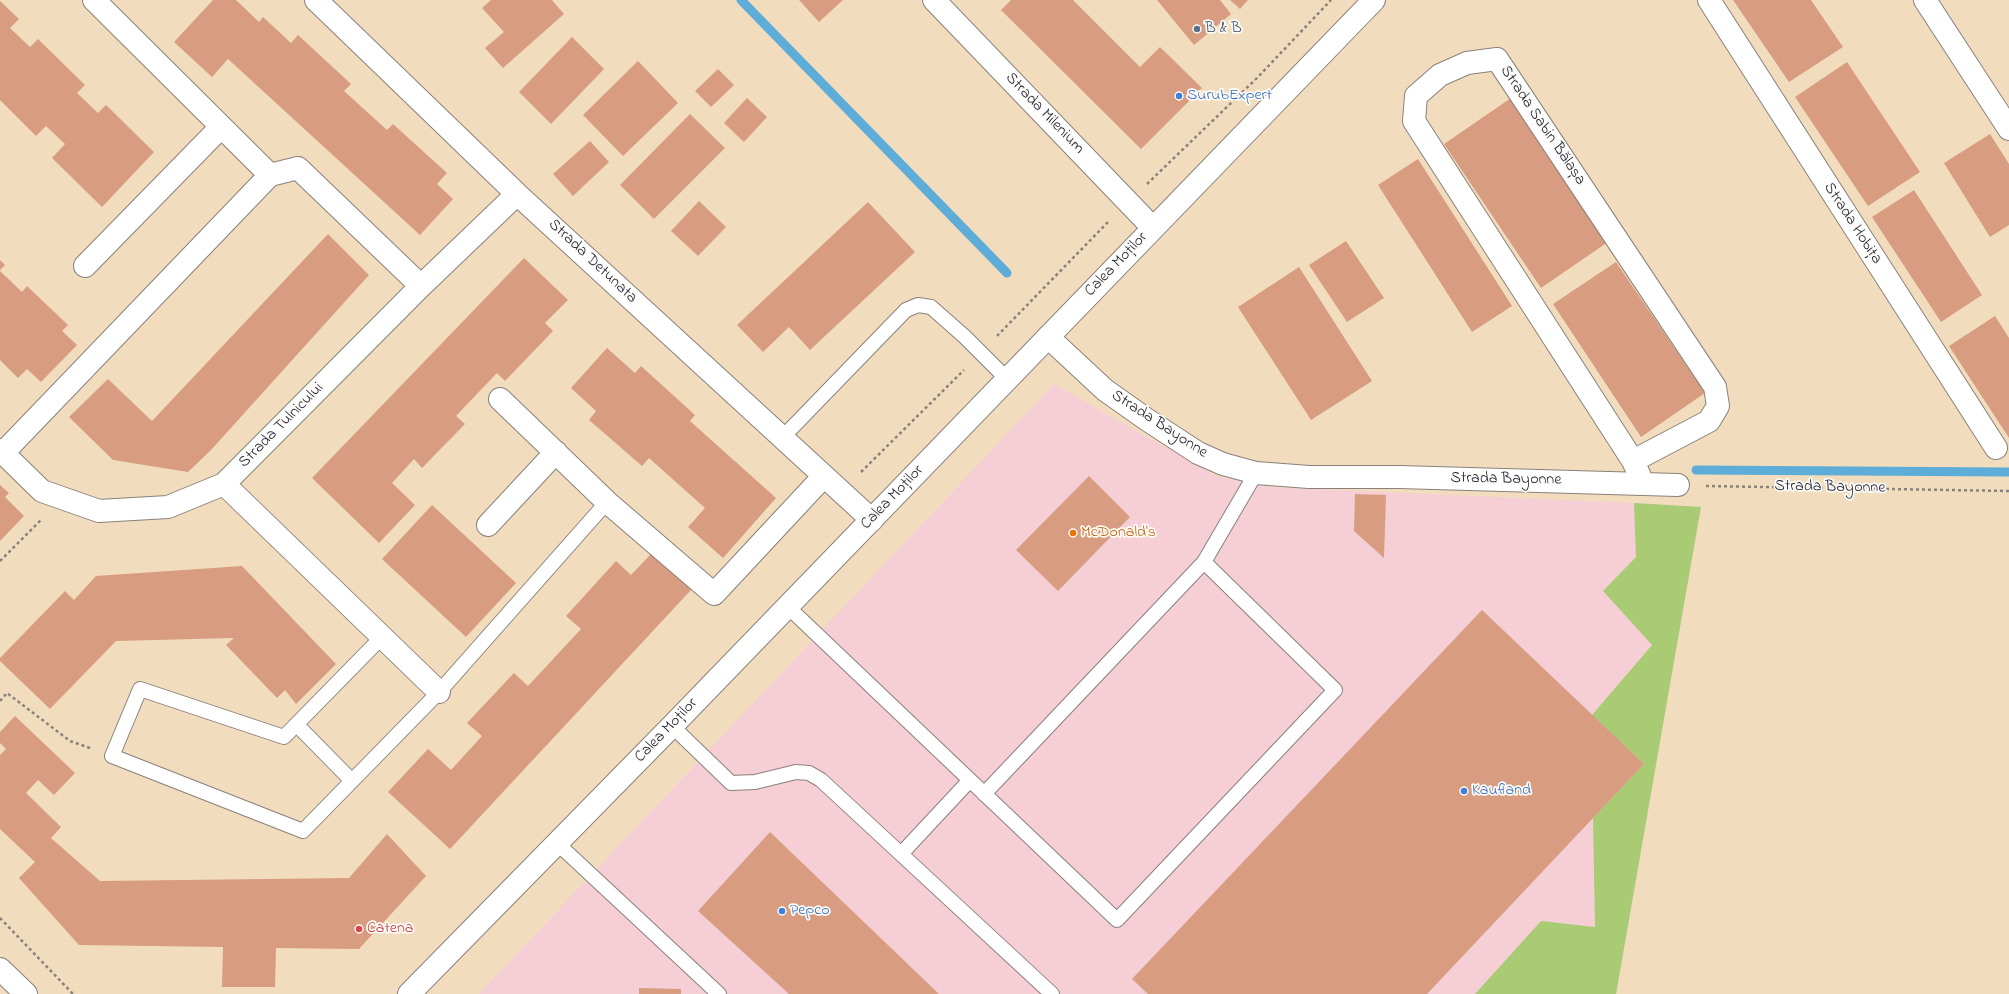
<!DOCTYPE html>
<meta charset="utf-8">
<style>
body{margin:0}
canvas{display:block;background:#f1ddbd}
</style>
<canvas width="2009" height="994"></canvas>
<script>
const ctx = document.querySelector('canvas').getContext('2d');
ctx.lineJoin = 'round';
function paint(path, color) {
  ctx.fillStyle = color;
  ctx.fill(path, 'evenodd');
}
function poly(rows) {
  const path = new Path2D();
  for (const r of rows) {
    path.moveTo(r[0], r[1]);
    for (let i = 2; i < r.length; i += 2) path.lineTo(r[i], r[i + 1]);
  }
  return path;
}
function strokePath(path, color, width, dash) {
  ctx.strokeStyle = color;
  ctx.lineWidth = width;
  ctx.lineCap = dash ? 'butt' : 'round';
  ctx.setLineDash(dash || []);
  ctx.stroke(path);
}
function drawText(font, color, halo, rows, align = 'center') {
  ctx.font = font + ' "Indie Flower",sans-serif';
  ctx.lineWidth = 3.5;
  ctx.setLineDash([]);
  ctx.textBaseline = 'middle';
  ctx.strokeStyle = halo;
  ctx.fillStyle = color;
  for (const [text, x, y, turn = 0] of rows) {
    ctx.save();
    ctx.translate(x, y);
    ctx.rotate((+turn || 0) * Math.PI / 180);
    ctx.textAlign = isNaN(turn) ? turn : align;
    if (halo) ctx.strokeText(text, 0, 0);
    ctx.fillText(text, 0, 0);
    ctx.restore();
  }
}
const built = poly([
 [1054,384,1216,476,1269,487,1634,503,1701,507,1616,994,479,994]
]);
const green = poly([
 [1634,503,1701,507,1616,994,1475,994,1541,921,1595,927,1593,818,1644,764,1592,715,1652,645,1603,591,1636,557]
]);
const stream = poly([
 [741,0,1007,273],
 [1696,470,2009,472]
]);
const building = poly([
 [213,0,236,0,259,22,263,17,291,43,298,35,351,84,344,91,387,130,393,124,447,173,437,184,453,199,420,235,228,59,212,77,174,42],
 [491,0,552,0,564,14,503,68,485,48,504,32,482,8],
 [799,0,843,0,819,22],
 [1011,0,1073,0,1140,67,1160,47,1202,88,1141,149,1001,10],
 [1157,0,1220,0,1231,14,1194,45],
 [1230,0,1248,0,1240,9],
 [1733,0,1811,0,1843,47,1789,82],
 [0,1,19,19,10,28,30,47,38,39,85,85,77,93,98,113,106,105,154,152,102,207,52,158,65,144,46,126,36,136,0,100],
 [572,37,604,69,551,124,519,92],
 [638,61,678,103,623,156,583,115],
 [1847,62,1920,172,1868,206,1795,97],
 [718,69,734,85,711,107,695,91],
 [747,98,767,117,744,142,724,123],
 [1511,98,1608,242,1541,288,1444,144],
 [690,114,725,148,654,219,620,185],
 [1990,134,2009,164,2009,225,1990,237,1944,163],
 [590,141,609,162,573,196,553,174],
 [1418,159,1512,306,1472,332,1378,185],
 [1914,190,1982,295,1941,322,1872,217],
 [699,201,726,227,698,256,671,231],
 [868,202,915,252,810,350,789,327,763,352,737,325],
 [328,234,369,275,211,450,188,472,113,460,69,417,108,379,152,421],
 [1346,241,1384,298,1347,322,1309,265],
 [524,258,568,300,545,323,553,331,505,381,497,373,456,416,465,424,422,468,414,459,392,483,415,505,379,543,312,478],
 [0,260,5,265,0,270],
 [1616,262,1705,393,1641,437,1553,304],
 [1299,267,1372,381,1311,420,1238,307],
 [0,271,22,292,27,286,68,325,62,331,77,345,41,382,27,369,18,378,0,360],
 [1995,316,2009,338,2009,438,1949,346],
 [607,348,635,373,641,366,695,415,690,421,776,498,723,558,688,527,705,508,649,458,642,466,589,420,596,411,571,388],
 [1089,476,1130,517,1058,591,1016,550],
 [0,485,9,493,5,497,24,516,0,541],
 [1355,494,1386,495,1384,558,1354,531],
 [432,505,516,583,466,637,382,559],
 [652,553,691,590,450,849,388,792,428,749,451,770,482,736,467,723,514,673,528,686,581,629,566,616,616,561,631,575],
 [242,566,336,664,296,704,285,690,277,698,226,645,234,638,116,641,50,709,0,661,0,658,65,591,74,600,96,576],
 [1482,610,1644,764,1427,994,1148,994,1132,979],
 [15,716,75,773,54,795,38,780,26,793,61,827,51,838,100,881,349,878,387,834,426,876,359,949,276,948,275,987,222,987,223,947,79,945,19,878,35,862,0,829,0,755,6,749,0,743,0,732],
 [770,832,939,994,789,994,698,911],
 [639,988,681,989,681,994,639,994]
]);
const path = poly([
 [1147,184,1258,77,1331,0],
 [997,336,1109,221],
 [861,472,964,370],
 [1706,486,2009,491],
 [0,561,41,520],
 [0,701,7,693,70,741,90,748],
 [0,918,73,994]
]);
const lane = poly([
 [782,438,906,310,918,305,931,307,965,337,1007,379],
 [788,607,1117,920,1335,690,1204,562],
 [382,637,284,737,140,689,112,756,303,831,439,692,607,502],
 [297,725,352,781],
 [672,726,731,783,755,782,796,772,809,773,821,780,1052,994],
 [984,794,1204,562,1256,473],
 [558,844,719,994],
 [901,854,970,780]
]);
const street = poly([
 [316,0,517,194,872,520],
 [934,0,1153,228],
 [1709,0,1996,448],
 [1925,0,2009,129],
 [270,175,298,168,421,286],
 [85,266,221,127],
 [1048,337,1105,390,1146,419,1198,453,1223,464,1256,473,1309,477,1399,477,1678,485],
 [500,399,607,502,714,594,824,476],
 [0,450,42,491,99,511,168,507,224,484,421,286,517,194],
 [3,453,270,175,94,0],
 [1633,461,1709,421,1718,406,1715,387,1497,59,1467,63,1440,75,1416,96,1414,121,1633,461,1643,483],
 [224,484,439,692],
 [488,525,556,452]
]);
const secondary = poly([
 [0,969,26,994]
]);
const primary = poly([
 [409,994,672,726,1374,0]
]);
const markers = [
 [1197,29,4,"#5c6f8a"],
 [1179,96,4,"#3f7fe0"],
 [1073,533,4,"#e8710a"],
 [1464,791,4,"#3f7fe0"],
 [782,911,4,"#3f7fe0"],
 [359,929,4,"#e0444e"]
];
const serviceNames = [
 ["B & B",1205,29]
];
const shopNames = [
 ["SurubExpert",1187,96],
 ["Kaufland",1472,791],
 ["Pepco",790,911]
];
const streetNames = [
 ["Strada Milenium",1044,114,46],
 ["Strada Sabin Bălașa",1542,126,56],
 ["Strada Hobița",1852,224,57],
 ["Strada Detunata",592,262,43],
 ["Calea Moților",1117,265,-46],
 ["Strada Bayonne",1159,425,33],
 ["Strada Tulnicului",282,426,-45],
 ["Strada Bayonne",1506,480,1],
 ["Strada Bayonne",1830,488,1],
 ["Calea Moților",893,498,-46],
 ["Calea Moților",667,731,-46]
];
const foodNames = [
 ["McDonald's",1081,533]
];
const healthNames = [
 ["Catena",367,929]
];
paint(built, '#f6cfd6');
paint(green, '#a8cb74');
strokePath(stream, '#5eadd8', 9);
paint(building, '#d89c80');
strokePath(lane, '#8a807c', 16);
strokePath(street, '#8a807c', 24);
strokePath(secondary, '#8a807c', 24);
strokePath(primary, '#8a807c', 24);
strokePath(path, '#8a807c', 2.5, [3, 3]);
strokePath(lane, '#fff', 14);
strokePath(street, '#fff', 22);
strokePath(secondary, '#fff', 22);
strokePath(primary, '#fff', 22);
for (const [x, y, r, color] of markers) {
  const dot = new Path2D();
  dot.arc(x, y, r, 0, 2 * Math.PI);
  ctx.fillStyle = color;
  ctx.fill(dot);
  strokePath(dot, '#fdfcf7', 1.5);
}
drawText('16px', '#4e5e75', '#fdfcf7', serviceNames, 'left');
drawText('16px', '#366cbe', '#fdfcf7', shopNames, 'left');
drawText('16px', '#22223b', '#fdfcf7', streetNames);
drawText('16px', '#c56008', '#fdfcf7', foodNames, 'left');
drawText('16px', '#be3a42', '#fdfcf7', healthNames, 'left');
</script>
